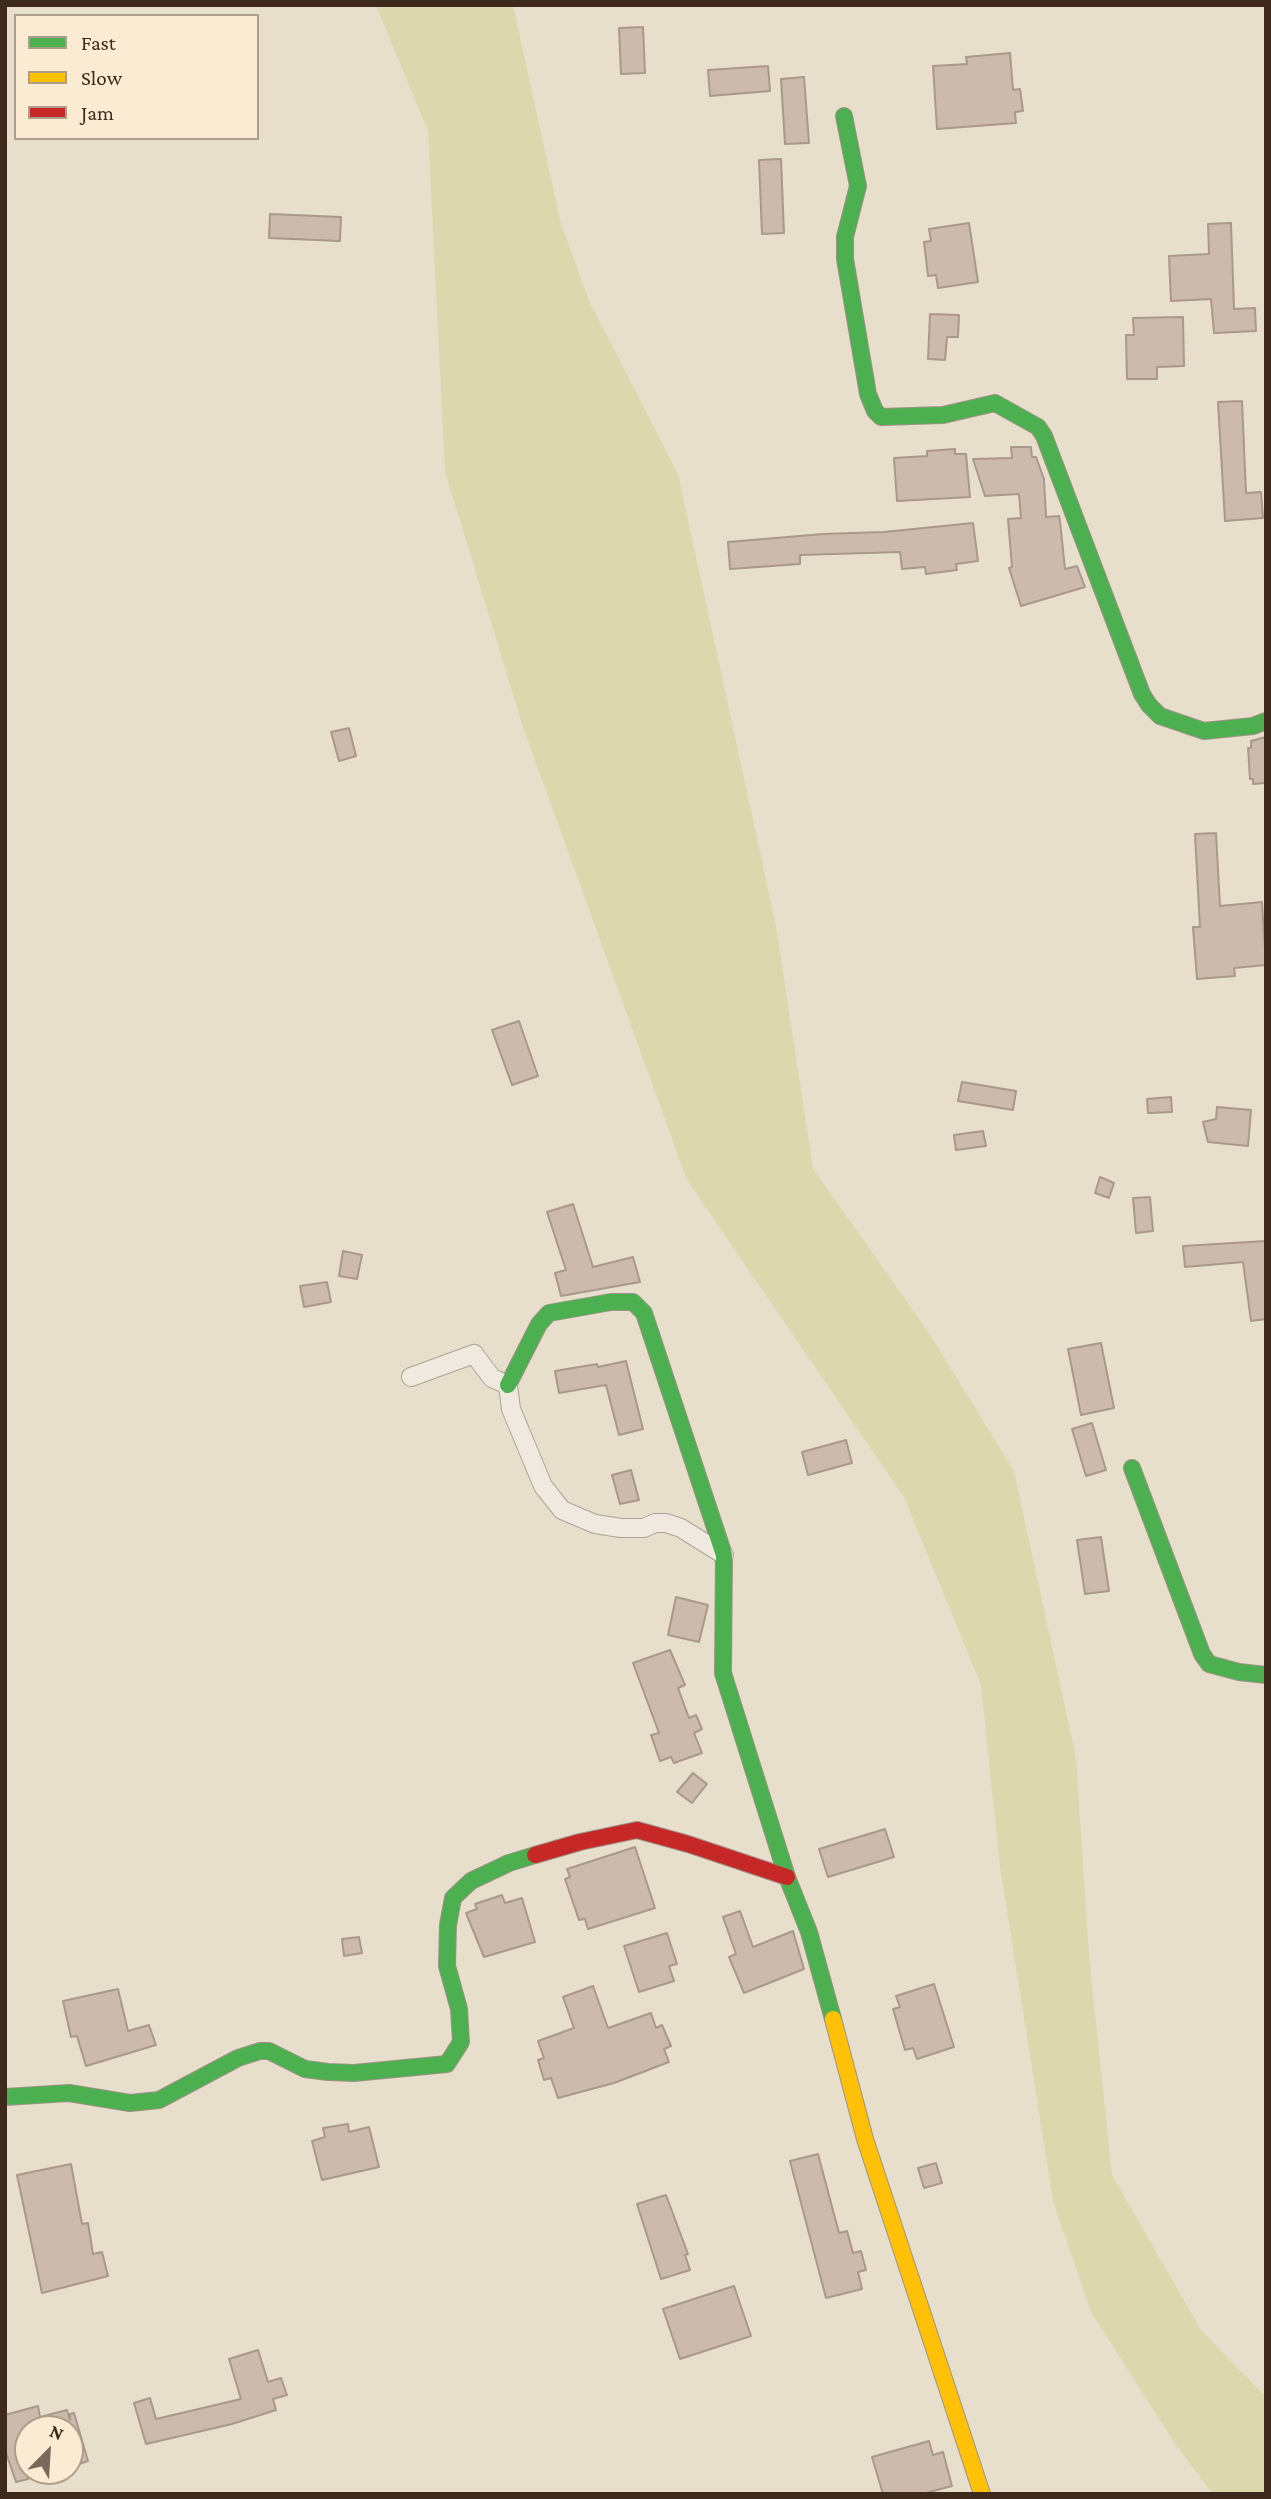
<!DOCTYPE html>
<style>
body{margin:0}
#map{position:relative;width:1271px;height:2499px;overflow:hidden;background:#e8decc;font-family:"Crimson Pro",serif}
canvas{display:block}
.frame{position:absolute;inset:0;border:7px solid #3d2a1c;pointer-events:none}
.legend{position:absolute;left:14px;top:14px;width:245px;height:126px;box-sizing:border-box;background:#faebd2;border:2px solid #ae9e89;margin:0;padding:9px 12px;list-style:none;font-size:21px;color:#3d2a1c}
.legend li{display:flex;align-items:center;gap:14px;height:35px}
.legend b{width:35px;border:2px solid #ae9e89}
.north{position:absolute;left:14px;top:2415px;width:70px;height:70px;box-sizing:border-box;background:#faebd2;border:2px solid #ae9e89;border-radius:50%;rotate:24deg;font-size:19px;font-weight:700;line-height:28px;text-align:center;color:#3d2a1c}
.north::after{content:'';display:block;margin:auto;width:24px;height:32px;background:#79695a;clip-path:polygon(50% 0,100% 100%,50% 72%,0 100%)}
</style>
<div id="map">
<canvas width="1271" height="2499"></canvas>
<div class="frame"></div>
<ul class="legend">
<li><b style="height:9px;background:#4caf50"></b>Fast</li>
<li><b style="height:9px;background:#ffc107"></b>Slow</li>
<li><b style="height:9px;background:#c62828"></b>Jam</li>
</ul>
<div class="north">N</div>
</div>
<script>
const ctx = document.querySelector('canvas').getContext('2d');
ctx.lineJoin = 'round';
function paint(path, color) {
  ctx.fillStyle = color;
  ctx.fill(path, 'evenodd');
}
function poly(rows) {
  const path = new Path2D();
  for (const r of rows) {
    path.moveTo(r[0], r[1]);
    for (let i = 2; i < r.length; i += 2) path.lineTo(r[i], r[i + 1]);
  }
  return path;
}
function strokePath(path, color, width, dash) {
  ctx.strokeStyle = color;
  ctx.lineWidth = width;
  ctx.lineCap = dash ? 'butt' : 'round';
  ctx.setLineDash(dash || []);
  ctx.stroke(path);
}
const green = poly([
 [376,5,513,5,560,220,589,301,678,474,776,926,813,1169,927,1330,1014,1471,1076,1758,1089,1957,1112,2175,1201,2330,1266,2397,1266,2494,1213,2494,1176,2445,1091,2312,1053,2201,1000,1866,981,1685,904,1497,687,1180,523,727,445,471,428,131]
]);
const building = poly([
 [643,27,645,73,621,74,619,28,643,27],
 [1010,53,1013,90,1020,89,1023,111,1015,112,1016,123,937,129,933,66,967,64,966,57,1010,53],
 [768,66,770,91,710,96,708,70,768,66],
 [804,77,809,143,785,144,781,79,804,77],
 [781,159,784,233,762,234,759,160,781,159],
 [270,214,341,217,340,241,269,238,270,214],
 [969,223,978,282,938,288,936,275,928,276,924,242,931,241,929,229,969,223],
 [1231,223,1234,309,1255,308,1256,331,1214,333,1211,299,1171,301,1169,256,1209,254,1208,224,1231,223],
 [930,314,959,315,958,337,947,337,945,360,928,359,930,314],
 [1183,317,1184,366,1157,367,1157,379,1127,379,1126,335,1134,335,1133,318,1183,317],
 [1242,401,1246,493,1261,492,1263,518,1225,521,1218,402,1242,401],
 [1011,447,1031,447,1032,457,1036,457,1044,479,1046,517,1059,516,1060,521,1065,569,1077,566,1085,587,1021,606,1009,568,1012,567,1008,519,1021,518,1019,494,985,496,973,459,1012,458,1011,447],
 [955,449,955,454,966,454,970,497,897,501,894,458,927,456,927,451,955,449],
 [973,523,978,561,956,564,957,570,926,574,925,567,902,569,900,552,800,555,800,564,730,569,728,542,823,534,884,532,973,523],
 [349,728,356,756,339,761,331,732,349,728],
 [1266,737,1266,783,1253,784,1253,779,1250,779,1248,748,1251,748,1251,741,1266,737],
 [1216,833,1220,906,1262,902,1266,965,1234,968,1235,976,1197,979,1193,927,1200,927,1195,834,1216,833],
 [519,1021,538,1076,512,1085,492,1030,519,1021],
 [962,1082,1016,1091,1013,1110,958,1101,962,1082],
 [1171,1097,1172,1112,1148,1113,1147,1099,1171,1097],
 [1217,1107,1251,1110,1248,1146,1208,1142,1203,1122,1216,1119,1217,1107],
 [983,1131,986,1146,956,1150,954,1135,983,1131],
 [1100,1177,1114,1183,1109,1198,1095,1193,1100,1177],
 [1150,1197,1153,1231,1136,1233,1133,1198,1150,1197],
 [573,1204,593,1267,633,1257,640,1282,561,1296,555,1273,566,1270,547,1212,573,1204],
 [1266,1241,1266,1319,1251,1321,1243,1262,1185,1267,1183,1246,1266,1241],
 [343,1251,362,1255,357,1279,339,1276,343,1251],
 [327,1282,331,1302,304,1307,300,1286,327,1282],
 [1101,1343,1114,1408,1081,1415,1068,1349,1101,1343],
 [626,1361,643,1429,619,1435,606,1385,559,1393,555,1371,597,1364,598,1367,626,1361],
 [1092,1423,1106,1470,1086,1476,1072,1429,1092,1423],
 [846,1440,852,1463,808,1475,802,1452,846,1440],
 [631,1470,639,1500,620,1504,612,1475,631,1470],
 [1101,1537,1109,1591,1085,1594,1077,1540,1101,1537],
 [676,1597,708,1605,699,1642,668,1635,676,1597],
 [670,1650,685,1685,678,1688,689,1718,696,1715,702,1729,694,1733,702,1753,674,1763,671,1757,660,1761,651,1735,659,1733,633,1663,670,1650],
 [693,1773,707,1784,692,1803,677,1792,693,1773],
 [885,1829,894,1857,828,1877,819,1849,885,1829],
 [635,1847,655,1908,588,1929,585,1919,579,1920,565,1879,570,1877,567,1869,635,1847],
 [502,1895,505,1903,522,1898,535,1942,484,1957,466,1913,477,1909,475,1904,502,1895],
 [740,1911,753,1947,793,1931,804,1969,744,1993,729,1957,736,1954,723,1917,740,1911],
 [667,1933,677,1964,669,1966,674,1981,639,1992,624,1946,667,1933],
 [359,1937,362,1953,344,1956,342,1939,359,1937],
 [934,1984,954,2047,917,2059,913,2048,905,2050,893,2009,900,2007,896,1996,934,1984],
 [593,1986,608,2028,651,2013,656,2028,662,2025,671,2046,664,2049,669,2062,614,2083,558,2098,551,2078,544,2080,538,2060,544,2058,538,2041,574,2028,563,1997,593,1986],
 [118,1989,128,2031,149,2025,156,2045,86,2066,77,2036,71,2037,63,2001,118,1989],
 [348,2124,349,2132,369,2127,379,2167,322,2180,312,2141,325,2137,323,2128,348,2124],
 [818,2154,839,2233,847,2231,853,2253,861,2251,866,2270,858,2272,862,2289,826,2298,790,2161,818,2154],
 [936,2163,942,2183,924,2188,918,2168,936,2163],
 [71,2164,82,2224,88,2223,93,2254,102,2252,108,2276,42,2293,17,2175,71,2164],
 [666,2195,688,2254,685,2255,690,2270,661,2279,637,2204,666,2195],
 [734,2286,751,2336,680,2359,663,2309,734,2286],
 [258,2350,268,2382,281,2378,287,2395,273,2399,276,2410,232,2424,146,2444,134,2403,150,2398,156,2419,241,2399,229,2359,258,2350],
 [38,2406,40,2417,67,2410,70,2420,70,2414,74,2413,88,2461,70,2467,70,2429,28,2429,28,2479,16,2482,5,2450,5,2415,38,2406],
 [929,2441,933,2455,943,2452,952,2486,922,2494,883,2494,872,2457,929,2441]
]);
const street = poly([
 [411,1377,474,1354,492,1378,508,1385,511,1409,543,1486,562,1510,595,1524,621,1528,644,1528,655,1523,666,1523,681,1528,724,1555]
]);
const fast = poly([
 [844,116,858,186,845,237,845,259,868,394,875,411,881,417,943,415,995,403,1038,427,1044,436,1142,694,1149,705,1160,716,1204,731,1253,726,1266,721],
 [508,1385,539,1324,549,1313,611,1302,633,1302,644,1313,724,1555,723,1673,787,1877,809,1932,833,2019],
 [1132,1468,1202,1654,1209,1664,1239,1672,1266,1675],
 [5,2097,69,2093,130,2103,159,2100,238,2058,260,2051,269,2051,305,2069,328,2072,354,2073,447,2064,461,2042,459,2009,447,1966,448,1925,453,1898,471,1881,509,1863,535,1855]
]);
const slow = poly([
 [833,2019,865,2139,982,2494]
]);
const jam = poly([
 [535,1855,580,1842,637,1830,688,1844,787,1877]
]);
paint(green, '#dbd8ad');
paint(building, '#ccbbad');
strokePath(building, '#a9988b', 2);
strokePath(street, '#ada396', 20);
strokePath(fast, '#9d9285', 18);
strokePath(slow, '#9d9285', 18);
strokePath(jam, '#9d9285', 18);
strokePath(street, '#efe9df', 18);
strokePath(fast, '#4caf50', 16);
strokePath(slow, '#ffc107', 16);
strokePath(jam, '#c62828', 16);
</script>
